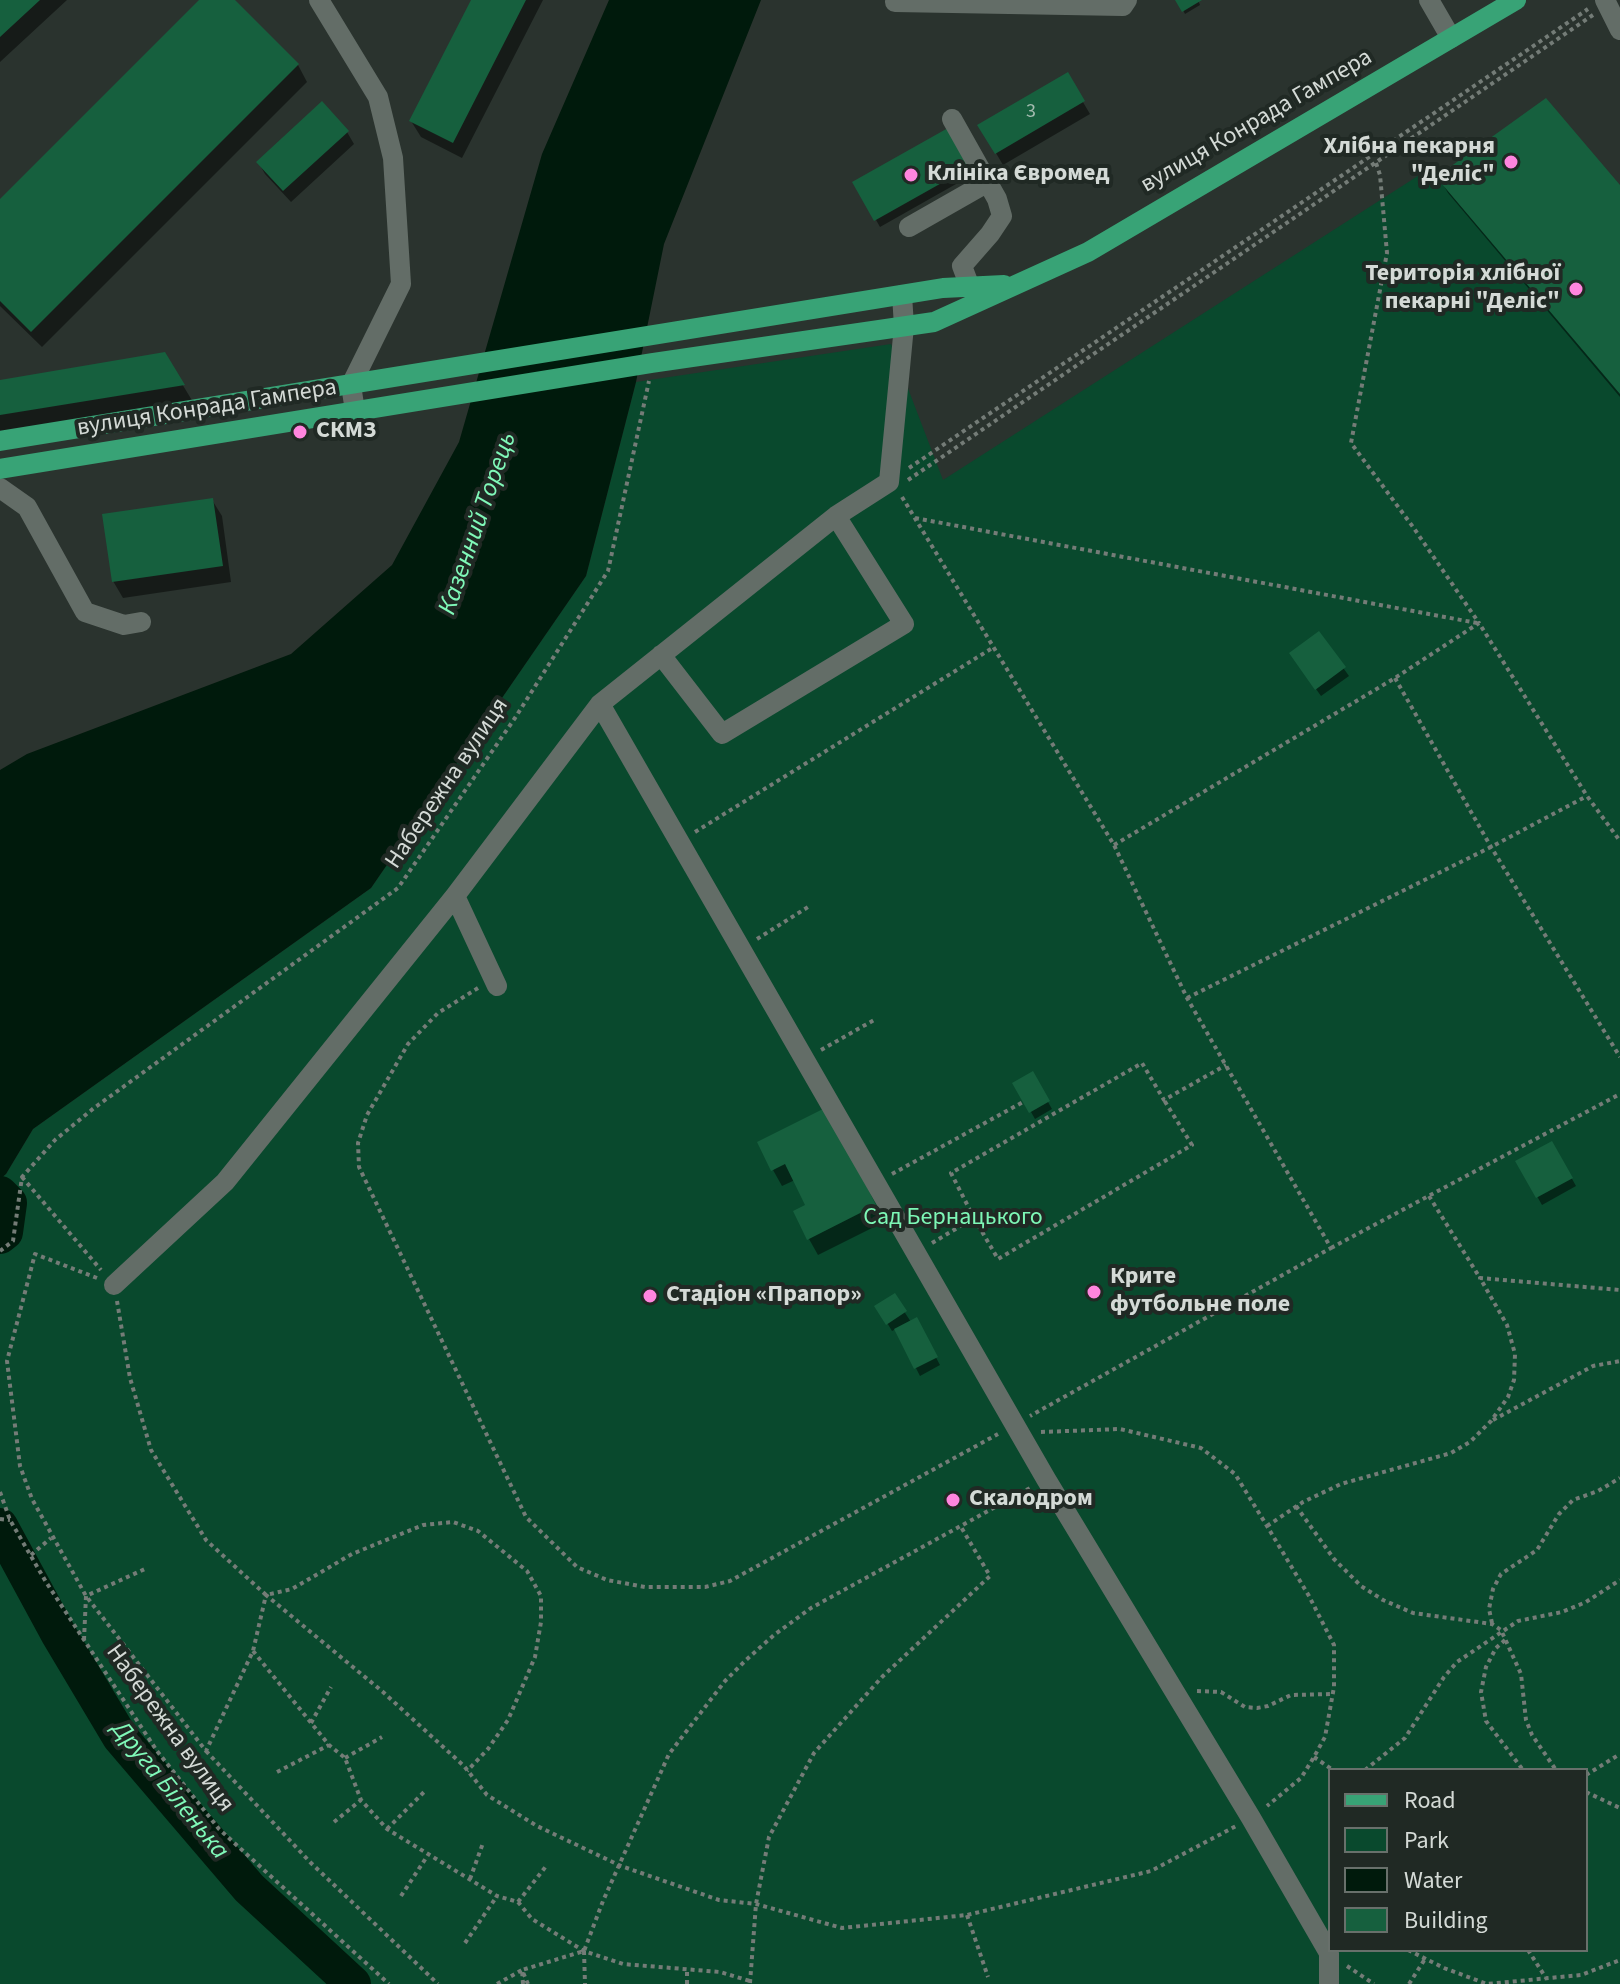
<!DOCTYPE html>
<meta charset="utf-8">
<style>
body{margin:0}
#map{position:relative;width:1620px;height:1984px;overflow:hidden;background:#2a332e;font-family:"Source Sans 3",sans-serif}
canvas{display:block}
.legend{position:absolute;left:1328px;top:1768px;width:260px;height:184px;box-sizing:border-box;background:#202924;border:2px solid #68706b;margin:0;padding:10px 14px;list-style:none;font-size:24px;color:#d4dad6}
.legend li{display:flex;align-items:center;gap:16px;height:40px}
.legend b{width:40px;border:2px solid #68706b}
</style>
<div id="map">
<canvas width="1620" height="1984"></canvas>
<ul class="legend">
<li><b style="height:10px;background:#38a376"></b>Road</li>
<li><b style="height:22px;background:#09492d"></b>Park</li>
<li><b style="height:22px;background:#001a0c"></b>Water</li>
<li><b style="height:22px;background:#16603e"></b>Building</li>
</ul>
</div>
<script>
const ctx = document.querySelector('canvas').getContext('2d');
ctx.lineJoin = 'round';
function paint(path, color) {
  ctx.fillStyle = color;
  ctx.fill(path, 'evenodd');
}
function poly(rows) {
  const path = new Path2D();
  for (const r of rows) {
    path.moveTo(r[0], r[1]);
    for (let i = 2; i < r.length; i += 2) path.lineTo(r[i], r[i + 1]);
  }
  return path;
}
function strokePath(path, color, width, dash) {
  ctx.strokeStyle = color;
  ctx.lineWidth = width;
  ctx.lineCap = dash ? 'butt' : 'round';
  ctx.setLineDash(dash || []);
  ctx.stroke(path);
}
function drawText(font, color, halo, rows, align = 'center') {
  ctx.font = font + ' "Source Sans 3",sans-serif';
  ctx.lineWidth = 8;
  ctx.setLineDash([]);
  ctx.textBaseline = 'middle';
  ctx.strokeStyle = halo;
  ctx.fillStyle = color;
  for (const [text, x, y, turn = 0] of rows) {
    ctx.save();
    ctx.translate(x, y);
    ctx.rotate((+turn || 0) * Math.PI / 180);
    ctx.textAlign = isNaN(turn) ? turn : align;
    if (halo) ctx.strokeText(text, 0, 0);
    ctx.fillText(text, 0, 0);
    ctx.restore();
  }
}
const green = poly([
 [1435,165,1620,357,1620,1984,0,1984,0,1179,6,1174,33,1129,371,888,586,576,636,382,891,344,943,480],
 [1330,1770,1586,1770,1586,1950,1330,1950]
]);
const water = poly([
 [609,0,761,0,664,244,636,382,586,576,371,888,33,1129,6,1174,0,1179,0,770,27,754,291,654,392,565,459,442,542,154]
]);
const shadow = poly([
 [0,0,67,0,0,62],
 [202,0,232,0,298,65,307,82,42,347,0,306,0,202],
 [473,0,543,0,462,158,421,137,411,121],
 [1178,0,1198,0,1200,5,1185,14],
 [1067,75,1090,114,1003,165,980,126],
 [947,131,972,175,880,227,855,183],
 [347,132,354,144,291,202,265,174,258,162],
 [1439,177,1620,188,1620,397,1448,193],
 [164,354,193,402,0,433,0,382],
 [212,500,222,516,231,582,123,598,113,581],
 [1319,634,1349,676,1321,696,1296,661],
 [1032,1074,1052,1109,1035,1119,1015,1084],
 [836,1126,884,1222,818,1255,809,1239,808,1206,795,1180,782,1186,773,1170],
 [1552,1143,1576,1186,1542,1205,1517,1161],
 [894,1296,911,1322,916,1320,940,1365,920,1376,896,1329,892,1331,877,1306]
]);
const river = poly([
 [0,1194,9,1203,5,1232,0,1236],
 [0,1526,58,1633,120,1737,249,1888,353,1984]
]);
const building = poly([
 [0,0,40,0,0,37],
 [199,0,235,0,299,64,31,332,0,301,0,199],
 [471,0,526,0,453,143,409,121],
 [1175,0,1202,0,1182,12],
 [1068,72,1085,101,995,154,977,125],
 [1546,98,1620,185,1620,394,1436,177],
 [322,101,349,131,283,191,256,162],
 [948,128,970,167,874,221,852,182],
 [165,352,185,385,0,415,0,380],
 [213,498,223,566,112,582,102,514],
 [1319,631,1346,667,1315,690,1289,653],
 [1033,1071,1050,1101,1029,1113,1012,1083],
 [827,1107,876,1205,807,1240,793,1211,805,1205,785,1164,771,1171,757,1142],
 [1552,1141,1573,1178,1536,1198,1515,1161],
 [895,1293,907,1311,886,1325,874,1306],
 [917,1317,938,1357,914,1369,894,1329]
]);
const path = poly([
 [1376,163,1380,175,1387,253,1351,443,1413,527,1479,623],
 [909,468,1588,9],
 [908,480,1593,15],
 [902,497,1114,845,1187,998,1331,1248,1030,1416],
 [915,518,1477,623],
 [1395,678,1491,847,1620,1057],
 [695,832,994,647],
 [1114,845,1395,678,1479,623,1587,796,1620,841],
 [757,939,808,907],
 [478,988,438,1013,408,1044,367,1115,358,1143,359,1167,526,1517,577,1567,607,1580,645,1587,705,1587,730,1581,998,1434],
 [1187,998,1491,847,1587,796],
 [821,1050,874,1020],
 [892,1174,1023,1102],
 [22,1177,101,1270],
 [1429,1196,1480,1278],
 [974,1218,998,1259,1192,1145,1164,1100],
 [932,1243,974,1218,951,1173,1142,1063,1164,1100,1226,1065],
 [1331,1248,1620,1094],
 [0,1251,13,1241,22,1177,55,1140,94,1108,398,888,515,718,608,571,649,381],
 [97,1278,35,1254,7,1361,20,1466,32,1499,86,1596,206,1751,253,1651,266,1595,383,1692,464,1766,487,1795,537,1826,621,1866,719,1900,756,1904,842,1928,967,1915,1151,1871,1236,1826],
 [117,1301,130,1378,151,1450,206,1540,266,1595,292,1589,352,1554,423,1525,453,1522,478,1531,527,1571,541,1596,541,1622,535,1657,508,1720,488,1749,467,1771],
 [1493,1420,1593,1366,1620,1361],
 [1041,1432,1120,1429,1201,1448,1235,1474,1267,1526,1309,1596,1334,1645,1334,1687,1325,1737,1314,1757,1301,1778,1267,1806],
 [0,1492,10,1520,46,1582,157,1751,219,1829,389,1984],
 [1296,1506,1334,1559,1361,1586,1383,1600,1413,1613,1492,1624,1501,1630,1521,1674,1526,1720,1532,1735,1556,1770],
 [0,1519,10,1520],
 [1267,1526,1303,1502,1341,1484,1451,1453,1470,1442,1491,1421,1508,1397,1514,1380,1515,1354,1507,1325,1480,1278,1620,1290],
 [31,1555,51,1538],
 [1492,1623,1489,1609,1493,1589,1501,1574,1537,1550,1559,1514,1573,1500,1598,1491,1620,1478],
 [84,1640,86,1596,147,1568],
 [1505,1640,1496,1648,1486,1667,1481,1692,1486,1721,1523,1770],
 [253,1651,329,1745,345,1758,361,1800,387,1829,497,1896,518,1902,532,1919,584,1951,623,1964,720,1972,750,1981],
 [1197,1691,1221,1692,1245,1707,1257,1708,1268,1706,1291,1695,1333,1694],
 [311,1723,331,1687],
 [206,1751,310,1862,438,1984],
 [1314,1757,1333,1770],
 [345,1758,382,1737],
 [1365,1770,1405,1738,1444,1677,1457,1662,1518,1621,1562,1612,1586,1602,1620,1580],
 [277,1772,329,1745],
 [1586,1775,1620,1754],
 [1586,1792,1620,1808],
 [1330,1814,1330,1838],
 [334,1822,361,1800],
 [387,1829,426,1790],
 [470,1879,483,1843],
 [401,1896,428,1855],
 [518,1902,547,1865],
 [967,1915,988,1977],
 [465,1943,497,1896],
 [1408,1950,1444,1968,1487,1984,1581,1975,1620,1960],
 [1528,1950,1546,1978],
 [584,1951,585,1984],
 [1347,1966,1374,1984],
 [750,1983,756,1904,769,1837,814,1753,882,1677,990,1576,961,1527],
 [497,1984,522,1970,528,1984],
 [523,1984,522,1970,584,1951,603,1901,669,1754,725,1681,746,1660,774,1635,811,1608,1030,1488],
 [687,1984,687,1969],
 [1409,1984,1425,1959]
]);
const minor = poly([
 [319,0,378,97,393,158,401,284,351,385,355,411],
 [1429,0,1451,38],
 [1605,0,1620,30],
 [895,2,1123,6,1127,0],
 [952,119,997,199,1002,216,990,234,962,266,970,287],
 [909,227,988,182],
 [0,488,27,507,85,612,124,625,141,622],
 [661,655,722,734,904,624,836,516],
 [600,704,1046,1479,1251,1818,1329,1953,1329,1984],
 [497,986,455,896,600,704,836,516,889,482,904,326,902,295],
 [114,1285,225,1182,455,896]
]);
const major = poly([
 [0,441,943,288,1004,285],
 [0,469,652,363,934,322,1088,252,1516,0]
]);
const markers = [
 [1511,162,8,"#ff85de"],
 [911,175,8,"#ff85de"],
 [1576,289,8,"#ff85de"],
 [300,432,8,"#ff85de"],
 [1094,1292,8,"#ff85de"],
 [650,1296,8,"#ff85de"],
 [953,1500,8,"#ff85de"]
];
const numberNames = [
 ["3",1031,113]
];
const streetNames = [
 ["вулиця Конрада Гампера",1257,122,-30],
 ["вулиця Конрада Гампера",207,409,-9],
 ["Набережна вулиця",448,784,-56],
 ["Набережна вулиця",169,1729,54]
];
const poiNames = [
 ["Хлібна пекарня",1495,148,"right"],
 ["\"Деліс\"",1495,176,"right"],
 ["Клініка Євромед",927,175],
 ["Територія хлібної",1560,275,"right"],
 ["пекарні \"Деліс\"",1560,303,"right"],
 ["СКМЗ",316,432],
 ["Крите",1110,1278],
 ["футбольне поле",1110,1306],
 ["Стадіон «Прапор»",666,1296],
 ["Скалодром",969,1500]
];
const parkNames = [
 ["Сад Бернацького",953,1219]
];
const waterNames = [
 ["Казенний Торець",479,524,-71],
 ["Друга Біленька",169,1791,51]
];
paint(green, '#09492d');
paint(water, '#001a0c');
paint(shadow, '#0007');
strokePath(river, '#001a0c', 36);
paint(building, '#16603e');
strokePath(path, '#747c77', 4, [4, 4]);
strokePath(minor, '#636d67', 20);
strokePath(major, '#38a376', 20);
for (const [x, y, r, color] of markers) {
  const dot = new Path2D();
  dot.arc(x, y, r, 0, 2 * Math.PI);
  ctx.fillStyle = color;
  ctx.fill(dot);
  strokePath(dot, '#202924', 3);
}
drawText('20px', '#a4bcb0', null, numberNames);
drawText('24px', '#d4dad6', '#202924', streetNames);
drawText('bold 24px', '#d4dad6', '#202924', poiNames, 'left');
drawText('24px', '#7df7b6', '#202924', parkNames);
drawText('italic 26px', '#80f9b9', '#202924', waterNames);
</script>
